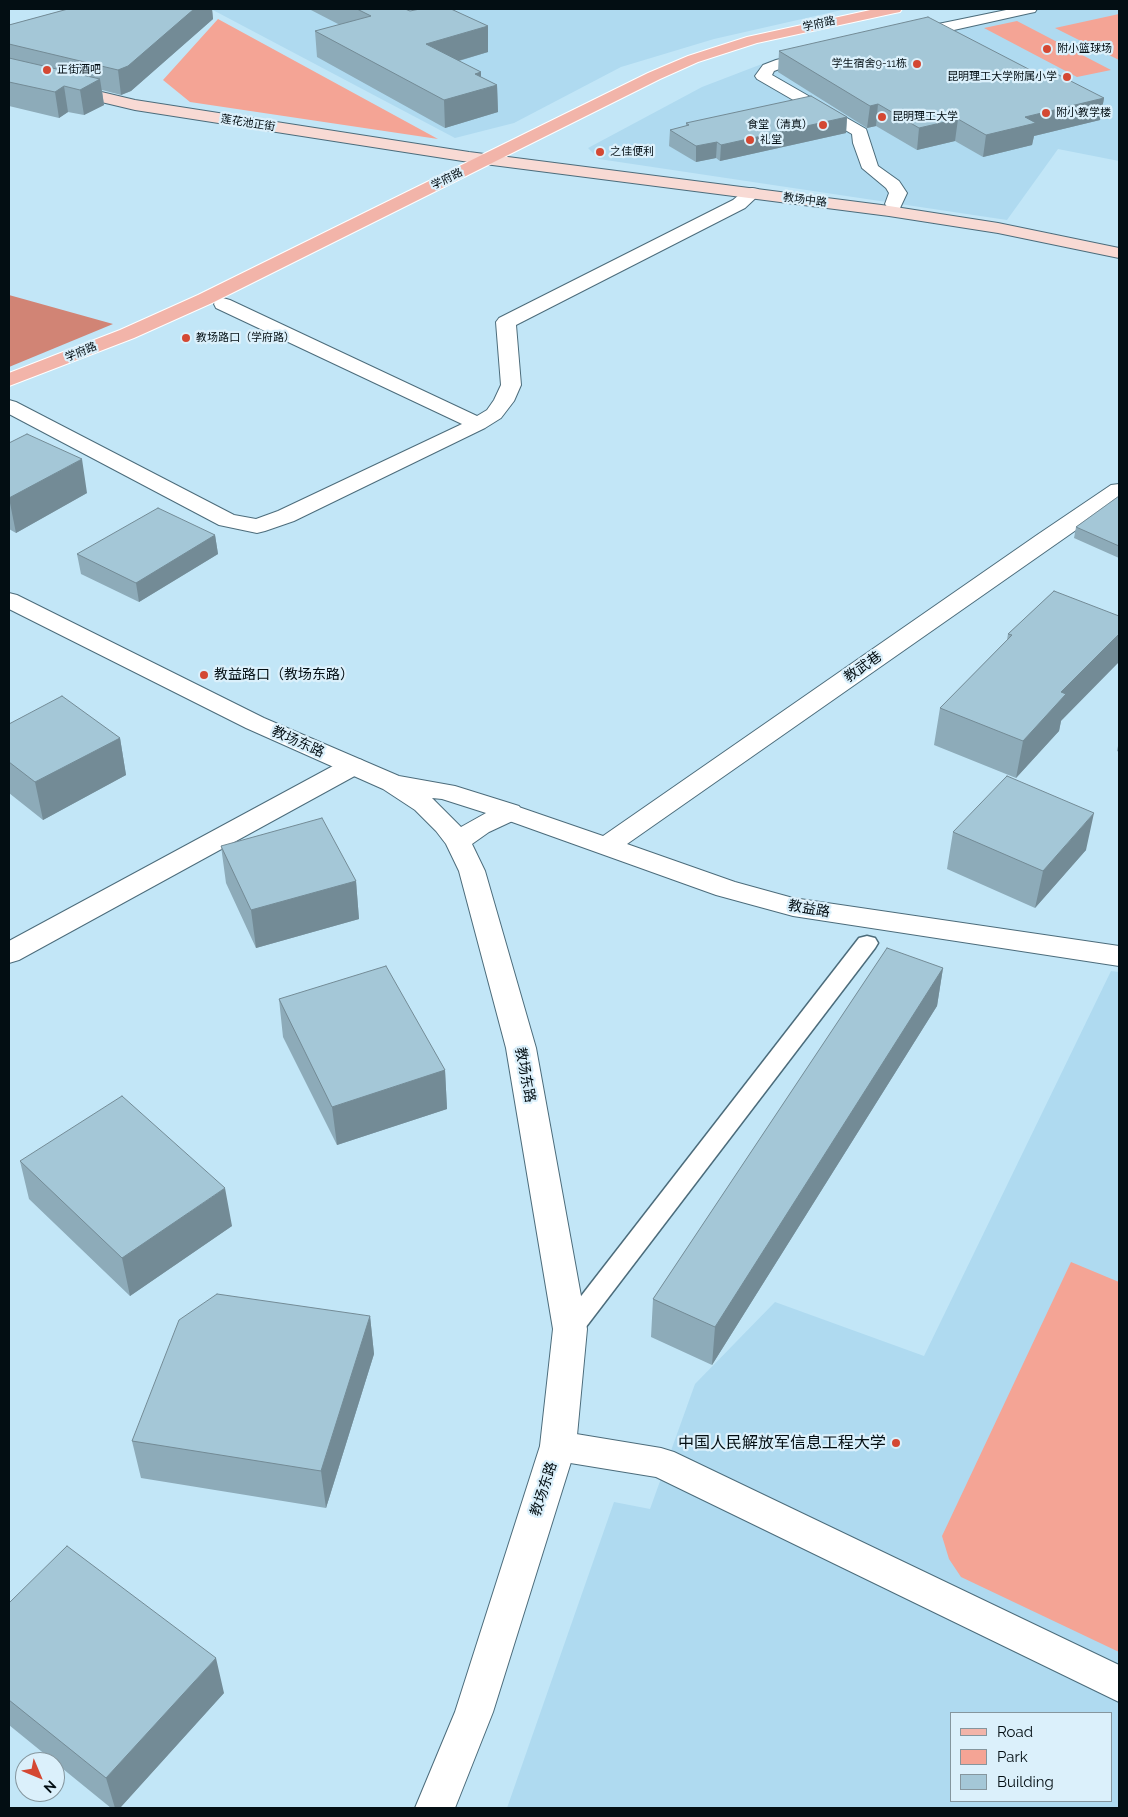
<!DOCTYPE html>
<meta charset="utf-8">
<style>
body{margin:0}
#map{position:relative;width:1128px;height:1817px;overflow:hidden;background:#c2e6f7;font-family:Raleway,sans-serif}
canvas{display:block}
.frame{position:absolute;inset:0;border:10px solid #030e13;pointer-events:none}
.legend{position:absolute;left:950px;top:1712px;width:162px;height:90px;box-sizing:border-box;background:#dbf0fb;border:1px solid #85969e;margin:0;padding:6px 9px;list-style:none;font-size:15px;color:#030e13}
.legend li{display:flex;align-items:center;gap:10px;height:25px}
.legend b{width:25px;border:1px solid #85969e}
.north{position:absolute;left:15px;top:1752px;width:50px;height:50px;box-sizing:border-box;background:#dbf0fb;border:1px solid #85969e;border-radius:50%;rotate:135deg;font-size:14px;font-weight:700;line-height:20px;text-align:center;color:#030e13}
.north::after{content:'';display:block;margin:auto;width:18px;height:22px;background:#d44833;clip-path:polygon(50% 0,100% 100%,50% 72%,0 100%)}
</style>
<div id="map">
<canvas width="1128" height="1817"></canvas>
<div class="frame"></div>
<ul class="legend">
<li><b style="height:6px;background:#f2b4a9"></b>Road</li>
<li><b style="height:14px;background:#f4a495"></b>Park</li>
<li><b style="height:14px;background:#a4c7d7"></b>Building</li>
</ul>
<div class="north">N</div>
</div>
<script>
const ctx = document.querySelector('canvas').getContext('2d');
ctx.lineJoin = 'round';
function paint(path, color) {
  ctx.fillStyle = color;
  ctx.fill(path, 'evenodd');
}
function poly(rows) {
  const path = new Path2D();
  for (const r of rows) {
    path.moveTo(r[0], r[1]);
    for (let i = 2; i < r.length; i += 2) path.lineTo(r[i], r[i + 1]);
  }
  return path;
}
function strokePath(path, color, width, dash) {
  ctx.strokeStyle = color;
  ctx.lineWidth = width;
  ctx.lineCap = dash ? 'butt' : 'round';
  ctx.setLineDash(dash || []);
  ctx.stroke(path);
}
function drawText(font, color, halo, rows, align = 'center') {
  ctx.font = font + ' Raleway,"Noto Sans SC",sans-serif';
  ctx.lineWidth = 4.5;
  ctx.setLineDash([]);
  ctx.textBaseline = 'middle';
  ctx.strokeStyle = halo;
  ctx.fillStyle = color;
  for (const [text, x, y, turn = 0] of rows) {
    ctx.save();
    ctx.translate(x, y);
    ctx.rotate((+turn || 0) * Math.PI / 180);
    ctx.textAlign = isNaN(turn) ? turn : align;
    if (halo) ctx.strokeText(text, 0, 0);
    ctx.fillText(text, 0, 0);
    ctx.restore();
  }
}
const built = poly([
 [211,9,846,9,714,39,621,67,514,123,455,138],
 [1005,9,1119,9,1119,161,1058,149,1007,220,599,159,588,148,702,87,775,59],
 [1111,971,1119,972,1119,1808,507,1808,614,1502,650,1509,695,1384,775,1302,924,1356],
 [952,1713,1112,1713,1112,1801,952,1801]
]);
const green = poly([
 [1119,14,1119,60,1055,28],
 [218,19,438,139,190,102,163,80],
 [1017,21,1111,70,1077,77,984,28],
 [1071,1262,1119,1282,1119,1652,961,1577,949,1559,942,1536]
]);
const forest = poly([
 [9,295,113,324,9,367]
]);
const pedestrian = poly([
 [867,936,875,938,878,943,875,948,579,1336,570,1340,561,1336,557,1329,561,1322,859,938,867,936]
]);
const minor = poly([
 [1011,9,1037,9,1035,12,1030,13,909,40,904,38,901,35,904,32,909,30,1011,9],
 [814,51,819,53,822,56,819,59,785,67,774,71,772,75,866,129,878,166,899,181,907,193,900,208,894,209,888,208,885,204,889,193,886,188,862,168,853,143,852,134,757,79,755,76,763,65,776,60,814,51],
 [752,188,758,189,761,193,745,208,516,325,521,385,514,401,501,418,485,428,294,521,265,531,257,533,219,525,9,414,9,400,16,402,234,515,256,519,278,511,462,424,216,308,214,304,216,300,223,298,230,300,477,416,487,410,494,400,501,385,496,322,499,318,733,200,746,189,752,188],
 [1119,484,1119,500,627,844,735,882,793,898,1119,946,1119,966,793,916,716,895,501,818,497,812,501,806,510,804,603,836,1037,535,1111,485,1119,484],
 [353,758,362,760,366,766,362,772,19,960,9,963,9,941,344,760,353,758],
 [558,1431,661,1448,674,1452,1119,1665,1119,1702,656,1477,558,1461,546,1457,540,1446,546,1435,558,1431]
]);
const tertiary = poly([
 [9,593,17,595,264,718,399,776,455,786,519,806,523,812,519,818,489,832,472,844,485,871,536,1048,587,1329,576,1446,493,1712,455,1808,415,1808,455,1712,540,1446,553,1329,506,1048,459,871,446,844,436,831,415,810,383,789,246,728,9,609,9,593],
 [432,798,442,799,486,813,461,827,432,798]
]);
const secondary = poly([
 [9,70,135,100,469,152,889,206,998,223,1119,248,1119,258,998,233,889,216,469,162,135,110,9,80,9,70]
]);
const primary = poly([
 [875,9,902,9,900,12,895,13,757,43,698,62,660,79,212,303,134,338,9,386,9,373,120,330,198,295,648,73,688,56,747,37,875,9]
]);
const wall = poly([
 [68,9,212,9,213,19,131,91,121,95,102,90,104,105,84,115,68,112,59,118,9,106,9,25],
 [309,9,405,9,410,11,488,26,488,52,459,61,481,72,481,77,497,85,498,112,445,128,317,57,315,31,340,25],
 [779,51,1040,75,1104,98,1100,120,1034,136,1032,145,983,157,955,141,917,150,876,126,867,128,778,72],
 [847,117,846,133,720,161,716,158,696,162,669,146,670,130,686,126,686,123],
 [9,443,87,493,16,533,9,529],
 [1119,496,1119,558,1074,538,1076,527],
 [215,535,218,554,139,602,81,574,77,554],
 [1054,591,1061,721,1059,731,1016,778,934,745,940,708,1007,640,1008,634],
 [9,724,120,738,126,775,43,820,9,793],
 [1119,741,1119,752,1117,751],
 [953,832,1086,850,1035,908,947,869],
 [221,846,356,881,359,919,256,948,226,883],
 [943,968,937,1006,712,1365,651,1337,653,1299],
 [279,999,445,1070,447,1109,337,1145,283,1037],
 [20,1161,232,1226,130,1296,29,1199],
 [370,1316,374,1354,326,1508,141,1478,132,1441],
 [9,1603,224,1693,120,1808,111,1808,9,1725]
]);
const shadedWall = poly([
 [194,9,212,9,213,19,131,91,121,95,118,70],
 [488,26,488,52,427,70,426,44],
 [481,72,481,90,497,85,498,112,445,128,444,100,475,74],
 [100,79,104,105,84,115,80,90],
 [64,86,68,112,59,118,55,92],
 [1104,98,1100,120,1034,136,1032,145,983,157,986,135,1025,117],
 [878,104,876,126,867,128,870,106],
 [847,117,846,133,720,161,721,145],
 [958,119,955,141,917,150,919,128],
 [717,142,716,158,696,162,696,146],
 [82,459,87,493,16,533,9,498],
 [215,535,218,554,139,602,136,583],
 [1119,634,1119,662,1061,721,1059,731,1016,778,1023,741,1061,692],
 [120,738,126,775,43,820,35,782],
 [1094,813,1086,850,1035,908,1043,871],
 [356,881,359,919,256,948,251,910],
 [943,968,937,1006,712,1365,715,1327],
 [445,1070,447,1109,337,1145,332,1107],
 [225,1188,232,1226,130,1296,122,1258],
 [370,1316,374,1354,326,1508,321,1471],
 [216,1658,224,1693,120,1808,115,1808,106,1778]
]);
const building = poly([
 [68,9,194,9,128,66,118,70,9,44,9,25,68,9],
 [357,9,405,9,410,11,420,9,451,9,488,26,426,44,481,72,475,74,497,85,444,100,315,31,371,16,357,9],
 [928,17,1040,75,1053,72,1104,98,1025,117,1036,123,986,135,958,119,919,128,878,104,870,106,779,51,928,17],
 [9,58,100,79,80,90,64,86,55,92,9,82,9,58],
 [811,96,847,117,721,145,717,142,696,146,670,130,689,125,686,123,811,96],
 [27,434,82,459,9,498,9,443,27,434],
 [1119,496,1119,546,1076,527,1119,496],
 [158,508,215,535,136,583,77,554,158,508],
 [1054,591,1119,616,1119,634,1061,692,1066,694,1023,741,940,708,1012,635,1008,634,1054,591],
 [62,696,120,738,35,782,9,762,9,724,62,696],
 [1007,776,1094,813,1043,871,953,832,1007,776],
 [322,818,356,881,251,910,221,846,322,818],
 [887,948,943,968,715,1327,653,1299,887,948],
 [386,966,445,1070,332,1107,279,999,386,966],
 [122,1096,225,1188,122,1258,20,1161,122,1096],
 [217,1294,370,1316,321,1471,132,1441,179,1320,217,1294],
 [67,1546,216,1658,106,1778,9,1700,9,1603,67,1546]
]);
const markers = [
 [1047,49,5,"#d44833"],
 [917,64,5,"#d44833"],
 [47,70,5,"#d44833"],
 [1067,77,5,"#d44833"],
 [1046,113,5,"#d44833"],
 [882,117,5,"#d44833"],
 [823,125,5,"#d44833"],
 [750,140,5,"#d44833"],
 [600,152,5,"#d44833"],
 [186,338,5,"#d44833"],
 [204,675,5,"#d44833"],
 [896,1443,5,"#d44833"]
];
const farStreetnames = [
 ["学府路",819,24,-12],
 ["莲花池正街",248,123,9],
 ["学府路",447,179,-26],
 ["教场中路",805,200,7],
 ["学府路",81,352,-22]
];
const farPoinames = [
 ["附小篮球场",1057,49],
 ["学生宿舍9-11栋",907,64,"right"],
 ["正街酒吧",57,70],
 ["昆明理工大学附属小学",1057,77,"right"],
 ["附小教学楼",1056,113],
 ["昆明理工大学",892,117],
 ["食堂（清真）",813,125,"right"],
 ["礼堂",760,140],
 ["之佳便利",610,152],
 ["教场路口（学府路）",196,338]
];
const streetNames = [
 ["教武巷",863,667,-35],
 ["教场东路",298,742,24],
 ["教益路",809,909,10],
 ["教场东路",525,1075,79],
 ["教场东路",544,1489,-72]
];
const poiNames = [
 ["教益路口（教场东路）",214,675]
];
const nearPoinames = [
 ["中国人民解放军信息工程大学",886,1443]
];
paint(built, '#afdaf0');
paint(green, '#f4a495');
paint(forest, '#d18475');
strokePath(pedestrian, '#4c6c7b', 3);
strokePath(minor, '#4c6c7b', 2);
strokePath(tertiary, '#4c6c7b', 2);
strokePath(secondary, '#4c6c7b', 2);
strokePath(primary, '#fff', 2);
paint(pedestrian, '#fff');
paint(minor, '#fff');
paint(tertiary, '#fff');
paint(secondary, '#f8dad4');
paint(primary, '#f2b4a9');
paint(wall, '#8dabb9');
paint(shadedWall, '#738b96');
paint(building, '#a4c7d7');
strokePath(building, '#738b96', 1);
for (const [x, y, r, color] of markers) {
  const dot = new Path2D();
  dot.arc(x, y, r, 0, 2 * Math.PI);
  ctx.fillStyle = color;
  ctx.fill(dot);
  strokePath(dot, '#dbf0fb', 2);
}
drawText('11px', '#030e13', '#dbf0fb', farStreetnames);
drawText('11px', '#030e13', '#dbf0fb', farPoinames, 'left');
drawText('14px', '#030e13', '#dbf0fb', streetNames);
drawText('14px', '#030e13', '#dbf0fb', poiNames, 'left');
drawText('16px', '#030e13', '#dbf0fb', nearPoinames, 'right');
</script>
